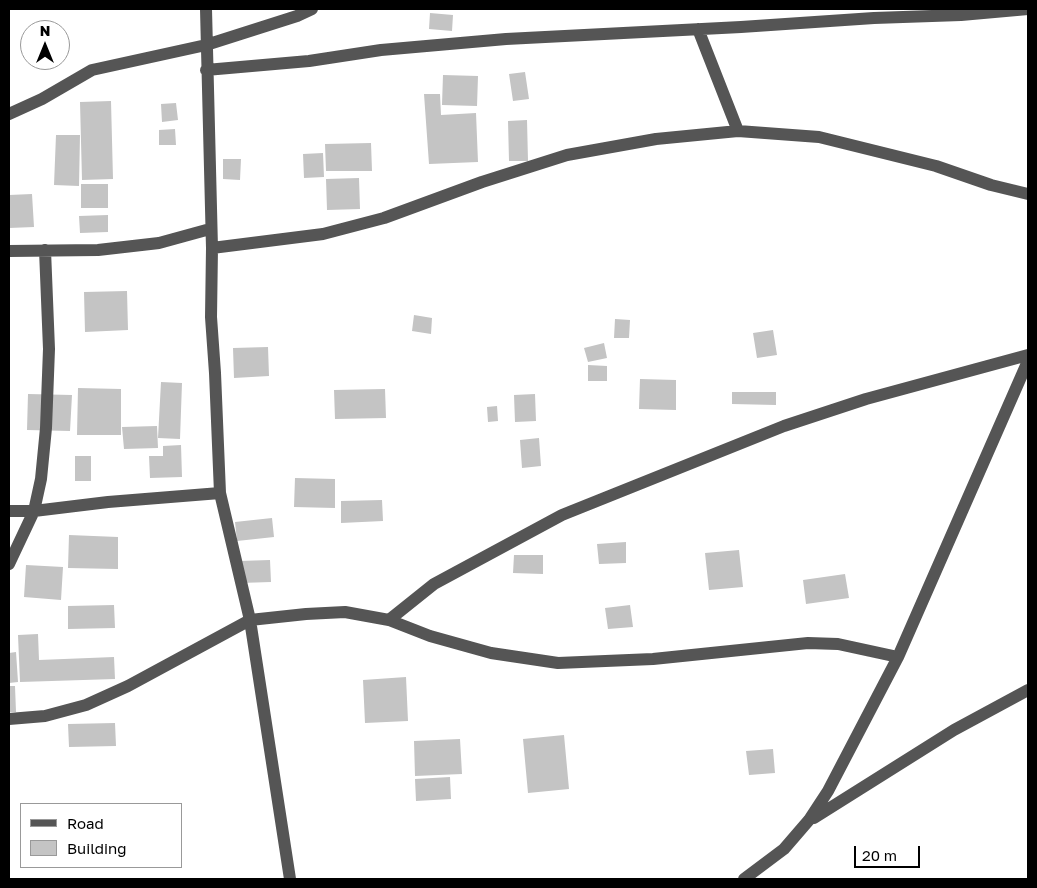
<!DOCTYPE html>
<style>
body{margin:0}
#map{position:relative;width:1037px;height:888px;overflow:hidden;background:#fff;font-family:"Golos Text",sans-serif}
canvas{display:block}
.frame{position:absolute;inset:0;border:10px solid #000;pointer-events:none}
.legend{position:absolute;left:20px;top:803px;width:162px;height:65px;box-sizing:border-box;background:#fff;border:1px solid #999;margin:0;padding:6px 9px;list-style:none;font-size:15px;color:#000}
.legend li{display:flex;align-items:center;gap:10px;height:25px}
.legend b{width:25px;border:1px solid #999}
.north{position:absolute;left:20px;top:20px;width:50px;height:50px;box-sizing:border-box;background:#fff;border:1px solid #999;border-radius:50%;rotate:0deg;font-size:14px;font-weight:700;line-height:20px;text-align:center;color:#000}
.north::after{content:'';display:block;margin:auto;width:18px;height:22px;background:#000;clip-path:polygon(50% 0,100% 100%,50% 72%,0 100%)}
.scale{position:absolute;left:854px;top:846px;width:66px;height:22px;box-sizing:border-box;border:2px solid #000;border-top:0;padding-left:6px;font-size:15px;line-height:18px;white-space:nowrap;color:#000;-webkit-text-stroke:4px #fff;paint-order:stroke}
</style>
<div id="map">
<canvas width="1037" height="888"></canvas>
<div class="frame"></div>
<ul class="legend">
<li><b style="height:6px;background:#555"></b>Road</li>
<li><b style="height:14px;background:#c4c4c4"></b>Building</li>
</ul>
<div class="north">N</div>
<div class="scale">20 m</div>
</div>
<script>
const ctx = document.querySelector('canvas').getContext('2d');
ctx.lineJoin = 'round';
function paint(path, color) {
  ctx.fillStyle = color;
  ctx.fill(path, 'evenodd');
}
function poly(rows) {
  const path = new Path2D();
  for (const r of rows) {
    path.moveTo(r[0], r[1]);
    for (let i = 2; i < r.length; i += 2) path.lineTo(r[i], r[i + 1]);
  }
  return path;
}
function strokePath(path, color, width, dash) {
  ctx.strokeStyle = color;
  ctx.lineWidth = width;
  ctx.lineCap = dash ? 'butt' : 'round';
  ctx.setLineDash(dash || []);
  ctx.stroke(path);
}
const building = poly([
 [430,13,453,15,452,31,429,29],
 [525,72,529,99,513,101,509,74],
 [443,75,478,76,477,106,442,105],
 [424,94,440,94,441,115,476,113,478,162,429,164],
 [111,101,113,179,82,180,80,102],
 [176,103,178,120,162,122,161,104],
 [527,120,528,161,509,161,508,121],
 [175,129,176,145,159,145,159,130],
 [56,135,80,135,79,186,54,185],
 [371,143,372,171,326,171,325,144],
 [323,153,324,177,304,178,303,154],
 [223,159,241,159,240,180,223,179],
 [359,178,360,209,327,210,326,179],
 [81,184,108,184,108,208,81,208],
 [32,194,34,227,9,228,9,195],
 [108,215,108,232,80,233,79,216],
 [127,291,128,330,85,332,84,292],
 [414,315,432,318,431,334,412,331],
 [615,319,630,320,629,338,614,338],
 [773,330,777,355,757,358,753,333],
 [604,343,607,358,588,362,584,348],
 [268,347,269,376,234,378,233,348],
 [588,365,607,366,607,381,588,381],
 [640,379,676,380,676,410,639,409],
 [161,382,182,383,180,439,158,438],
 [78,388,121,389,121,435,77,435],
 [385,389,386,418,335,419,334,390],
 [732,392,776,392,776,405,732,404],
 [28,394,72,395,70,431,27,430],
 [535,394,536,421,515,422,514,395],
 [497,406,498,421,488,422,487,407],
 [157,426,158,448,124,449,122,427],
 [539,438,541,466,522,468,520,440],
 [181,445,182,477,150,478,149,456,163,456,163,446],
 [75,456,91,456,91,481,75,481],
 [295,478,335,479,335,508,294,507],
 [382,500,383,521,341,523,341,501],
 [272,518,274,537,237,541,235,522],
 [69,535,118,537,118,569,68,568],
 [626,542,626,563,599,564,597,544],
 [739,550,743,587,709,590,705,553],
 [514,555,543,555,543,574,513,573],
 [270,560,271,582,240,583,239,561],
 [26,565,63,567,61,600,24,597],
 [845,574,849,598,806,604,803,580],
 [114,605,115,628,68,629,68,606],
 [630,605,633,627,608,629,605,608],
 [38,634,39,660,114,657,115,679,20,682,18,635],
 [16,652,18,682,9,683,9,653],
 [406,677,408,721,365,723,363,680],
 [9,686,15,686,16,712,9,712],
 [115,723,116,746,69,747,68,724],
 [564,735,569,789,528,793,523,739],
 [460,739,462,774,415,776,414,741],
 [773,749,775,773,749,775,746,751],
 [450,777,451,799,416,801,415,779]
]);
const minor = poly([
 [206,9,212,248,211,317,215,373,220,493,250,620,290,879],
 [698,29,738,131],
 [206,70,309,61,381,50,506,39,741,27,874,18,961,15,1028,9],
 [9,114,42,99,92,70,206,45,297,16,312,9],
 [212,248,323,234,384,218,482,182,567,155,656,139,738,131,819,137,936,166,991,185,1028,194],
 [9,251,98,250,159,243,210,229],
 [9,511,34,511,108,502,220,493],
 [9,564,34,511,41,479,46,428,49,349,45,250],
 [389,620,434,584,562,515,784,426,866,399,1028,355],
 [9,719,45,716,86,705,128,686,250,620,306,614,345,612,389,620,430,636,491,653,558,663,653,659,808,643,838,644,898,657],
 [814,818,954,730,1028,690],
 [744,879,784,849,809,820,828,791,898,657,1028,361]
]);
paint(building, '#c4c4c4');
strokePath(minor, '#555', 12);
</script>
